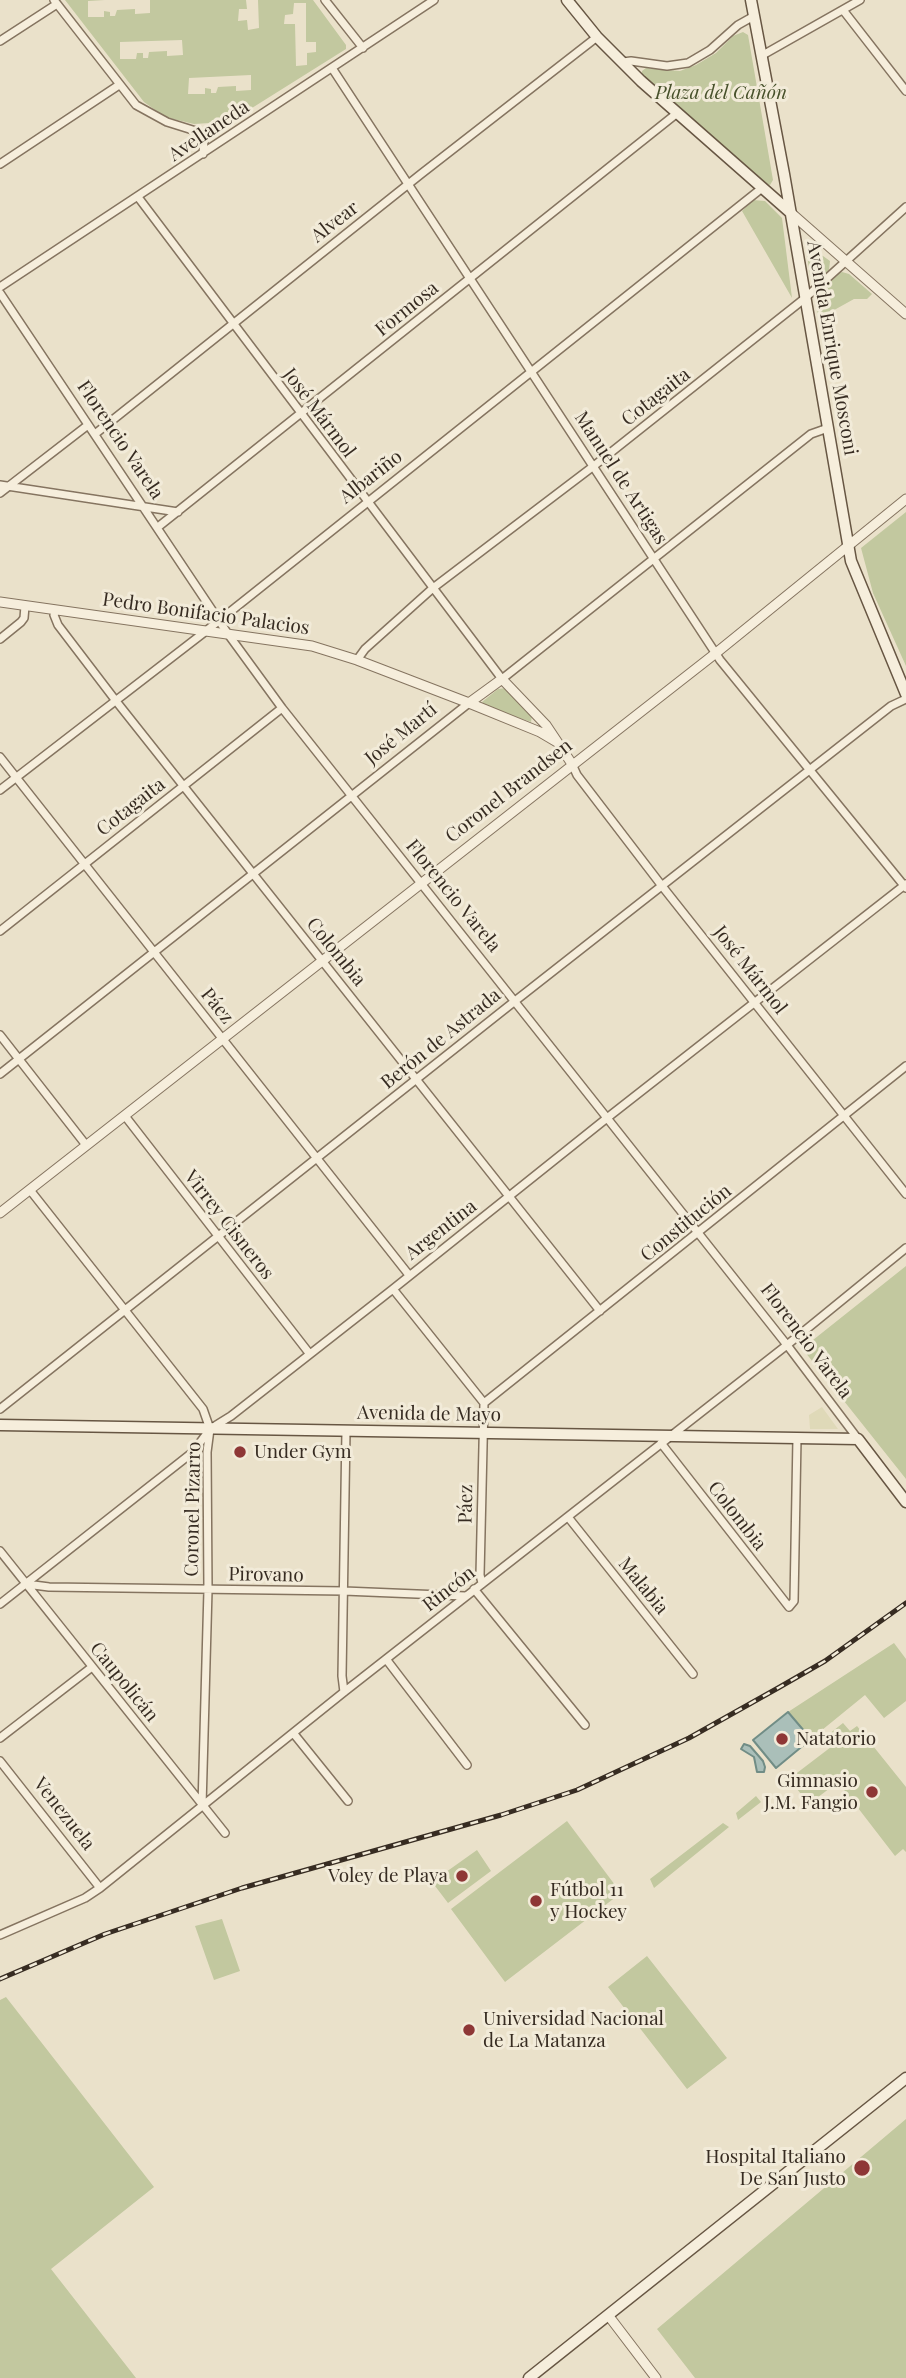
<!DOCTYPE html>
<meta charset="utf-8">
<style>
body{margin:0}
canvas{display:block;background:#eae1ca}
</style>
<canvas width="906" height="2378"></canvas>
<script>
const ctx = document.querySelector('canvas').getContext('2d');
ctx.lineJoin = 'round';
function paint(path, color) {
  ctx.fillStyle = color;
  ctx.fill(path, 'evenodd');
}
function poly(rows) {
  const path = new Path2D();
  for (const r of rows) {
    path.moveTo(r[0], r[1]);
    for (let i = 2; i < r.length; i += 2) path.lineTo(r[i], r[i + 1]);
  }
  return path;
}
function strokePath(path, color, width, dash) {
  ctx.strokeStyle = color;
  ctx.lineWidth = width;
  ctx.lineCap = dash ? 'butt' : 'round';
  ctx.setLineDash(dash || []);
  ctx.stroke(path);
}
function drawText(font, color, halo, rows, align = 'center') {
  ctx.font = font + ' "Playfair Display",serif';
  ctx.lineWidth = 6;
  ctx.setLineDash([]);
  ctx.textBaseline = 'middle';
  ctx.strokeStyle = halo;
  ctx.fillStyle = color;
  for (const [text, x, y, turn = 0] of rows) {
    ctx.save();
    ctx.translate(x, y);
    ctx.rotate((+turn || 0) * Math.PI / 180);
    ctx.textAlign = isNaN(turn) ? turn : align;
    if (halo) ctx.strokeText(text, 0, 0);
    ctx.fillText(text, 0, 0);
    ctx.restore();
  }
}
const farmland = poly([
 [822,1407,838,1429,810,1429,809,1415]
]);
const green = poly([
 [65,0,105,0,88,1,88,17,104,17,104,11,110,12,110,16,115,16,117,10,135,9,135,14,150,13,150,0,246,0,247,9,239,9,238,21,247,20,248,30,259,28,258,0,313,0,346,45,346,49,236,118,225,122,194,124,165,117,144,102],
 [294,3,306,3,306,42,316,42,316,52,307,53,307,65,296,66,295,24,284,24,285,15,293,14],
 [182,40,183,55,167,56,167,51,149,52,148,58,143,58,143,53,137,53,136,59,120,59,120,42],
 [251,75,251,90,236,91,236,86,218,87,216,93,211,93,211,89,205,88,205,94,188,94,189,78],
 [743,32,748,35,773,180,770,185,766,184,642,74,642,71,646,68,680,71,696,65,716,53,733,36],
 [753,200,765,201,782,218,792,298,742,211],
 [810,250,816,251,830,261,829,270,816,281,810,276,807,254],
 [842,272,849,274,872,294,867,299,854,299,818,319,816,294,838,273],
 [906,512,906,666,873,593,861,548],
 [506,688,532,715,531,722,485,706,482,702,498,689],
 [906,1266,906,1479,805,1352,808,1344],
 [894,1643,906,1659,906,1701,884,1718,865,1695,811,1739,788,1712],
 [843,1723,850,1731,857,1726,906,1787,906,1852,903,1849,895,1856,838,1782,809,1804,789,1779,831,1747,824,1738],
 [756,1796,761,1802,738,1820,736,1813],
 [567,1821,621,1893,505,1982,451,1909],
 [723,1823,729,1827,654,1888,650,1879],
 [477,1850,491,1871,448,1903,432,1882],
 [222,1919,240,1971,214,1980,195,1926],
 [647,1956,727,2058,687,2089,608,1987],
 [6,1997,154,2187,51,2269,136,2378,0,2378,0,2000],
 [906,2119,906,2378,695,2378,657,2329]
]);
const water = poly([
 [788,1712,811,1739,776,1768,753,1740,788,1712],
 [744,1744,750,1746,763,1761,765,1767,764,1772,757,1772,754,1757,741,1749,744,1744]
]);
const minor = poly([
 [54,0,136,105,167,122,199,132,204,140,203,154],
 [325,0,363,48],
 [843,10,906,91],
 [0,41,57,4],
 [761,56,860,0],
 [623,62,631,61,667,66,688,63,710,50,738,25,754,16],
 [332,68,720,660,906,888],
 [0,164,119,85],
 [138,197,502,679,811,434,828,428],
 [0,287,434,0],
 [0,293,228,634,282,708,787,1345,858,1439],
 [95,434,421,174,597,37],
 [0,485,178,512],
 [0,493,88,425],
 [158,527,676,114],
 [56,610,54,615,58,625,116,701,600,1311],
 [0,639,21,622,24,618,25,606],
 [357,660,365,649,433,588,595,465,804,299,906,207],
 [0,757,409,1275],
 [572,764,577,775,662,886,906,1194],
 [0,790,206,631,762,188],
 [0,931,282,708],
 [0,1035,86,1145],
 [0,1074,469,703],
 [125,1116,309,1353],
 [30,1190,203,1409,210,1429,207,1452,208,1590,202,1806],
 [393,1289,484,1403,480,1575,482,1583],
 [484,1403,906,1066],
 [0,1409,515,1001,891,706,906,699],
 [661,1443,789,1607,794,1601,797,1438],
 [568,1517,693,1674],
 [0,1551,225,1833],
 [26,1584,49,1587,344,1591,465,1596],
 [474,1589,585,1725],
 [0,1604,193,1452,210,1429,231,1416,393,1289,607,1118,906,884],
 [386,1659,467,1765],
 [344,1692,342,1676,346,1431],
 [294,1734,348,1801],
 [0,1738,92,1667],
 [0,1761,100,1888],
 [0,1935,85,1898,100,1888,344,1692,787,1345,906,1248]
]);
const tertiary = poly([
 [791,213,906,314],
 [0,602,312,646,357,660,469,703,540,732,557,742],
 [469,703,502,679,546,725,572,764],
 [0,1213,716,653,906,499],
 [608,2315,656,2378]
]);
const secondary = poly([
 [567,0,597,37,641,81,791,213],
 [751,0,784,174,851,561,906,694],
 [0,1425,858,1439,906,1502],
 [529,2378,906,2078]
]);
const rail = poly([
 [0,1979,105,1934,242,1888,501,1815,577,1790,689,1738,778,1688,825,1661,906,1603]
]);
const markers = [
 [240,1452,7,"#8e3736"],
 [782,1739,7,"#8e3736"],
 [872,1792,7,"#8e3736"],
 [462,1876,7,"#8e3736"],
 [536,1901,7,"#8e3736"],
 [469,2030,7,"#8e3736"],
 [862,2168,9,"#8e3736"]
];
const parkNames = [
 ["Plaza del Cañón",721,93]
];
const streetNames = [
 ["Avellaneda",209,131,-34],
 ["Alvear",335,222,-38],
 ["Formosa",407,309,-39],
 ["Avenida Enrique Mosconi",832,348,80],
 ["Cotagaita",656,397,-38],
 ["José Mármol",319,413,53],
 ["Florencio Varela",120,440,56],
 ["Albariño",371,477,-38],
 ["Manuel de Artigas",621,478,57],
 ["Pedro Bonifacio Palacios",206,614,8],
 ["José Martí",401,734,-39],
 ["Coronel Brandsen",509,791,-38],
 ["Cotagaita",131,807,-38],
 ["Florencio Varela",453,896,51],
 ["Colombia",336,952,51],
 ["José Mármol",750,970,52],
 ["Páez",217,1006,51],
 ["Berón de Astrada",441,1039,-39],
 ["Constitución",686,1223,-39],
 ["Virrey Cisneros",229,1225,52],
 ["Argentina",441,1230,-38],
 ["Florencio Varela",806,1341,53],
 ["Avenida de Mayo",429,1414,1],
 ["Páez",466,1504,-89],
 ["Coronel Pizarro",193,1509,-89],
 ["Colombia",737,1516,52],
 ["Pirovano",266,1575,1],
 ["Malabia",643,1586,51],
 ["Rincón",449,1589,-38],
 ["Caupolicán",124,1682,51],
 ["Venezuela",64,1814,52]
];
const poiNames = [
 ["Under Gym",254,1452],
 ["Natatorio",796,1739],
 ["Gimnasio",858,1781,"right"],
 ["J.M. Fangio",858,1803,"right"],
 ["Voley de Playa",448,1876,"right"],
 ["Fútbol 11",550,1890],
 ["y Hockey",550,1912],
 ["Universidad Nacional",483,2019],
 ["de La Matanza",483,2041],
 ["Hospital Italiano",846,2157,"right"],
 ["De San Justo",846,2179,"right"]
];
paint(farmland, '#dfd9b8');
paint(green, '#c2c89f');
paint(water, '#aabfb9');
strokePath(water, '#718d86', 2);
strokePath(minor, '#857460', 10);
strokePath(tertiary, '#857460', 11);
strokePath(secondary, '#675643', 13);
strokePath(minor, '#f6eedc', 7);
strokePath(tertiary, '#f6eedc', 9);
strokePath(secondary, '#f6eedc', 10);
strokePath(rail, '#372c22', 5);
strokePath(rail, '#f2ebd9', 2.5, [8]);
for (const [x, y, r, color] of markers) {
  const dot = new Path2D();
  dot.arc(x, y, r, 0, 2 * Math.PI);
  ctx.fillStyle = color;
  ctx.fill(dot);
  strokePath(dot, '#f2ebd9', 2.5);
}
drawText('italic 19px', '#47512b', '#f2ebd9', parkNames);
drawText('19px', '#372c22', '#f2ebd9', streetNames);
drawText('19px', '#372c22', '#f2ebd9', poiNames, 'left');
</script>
